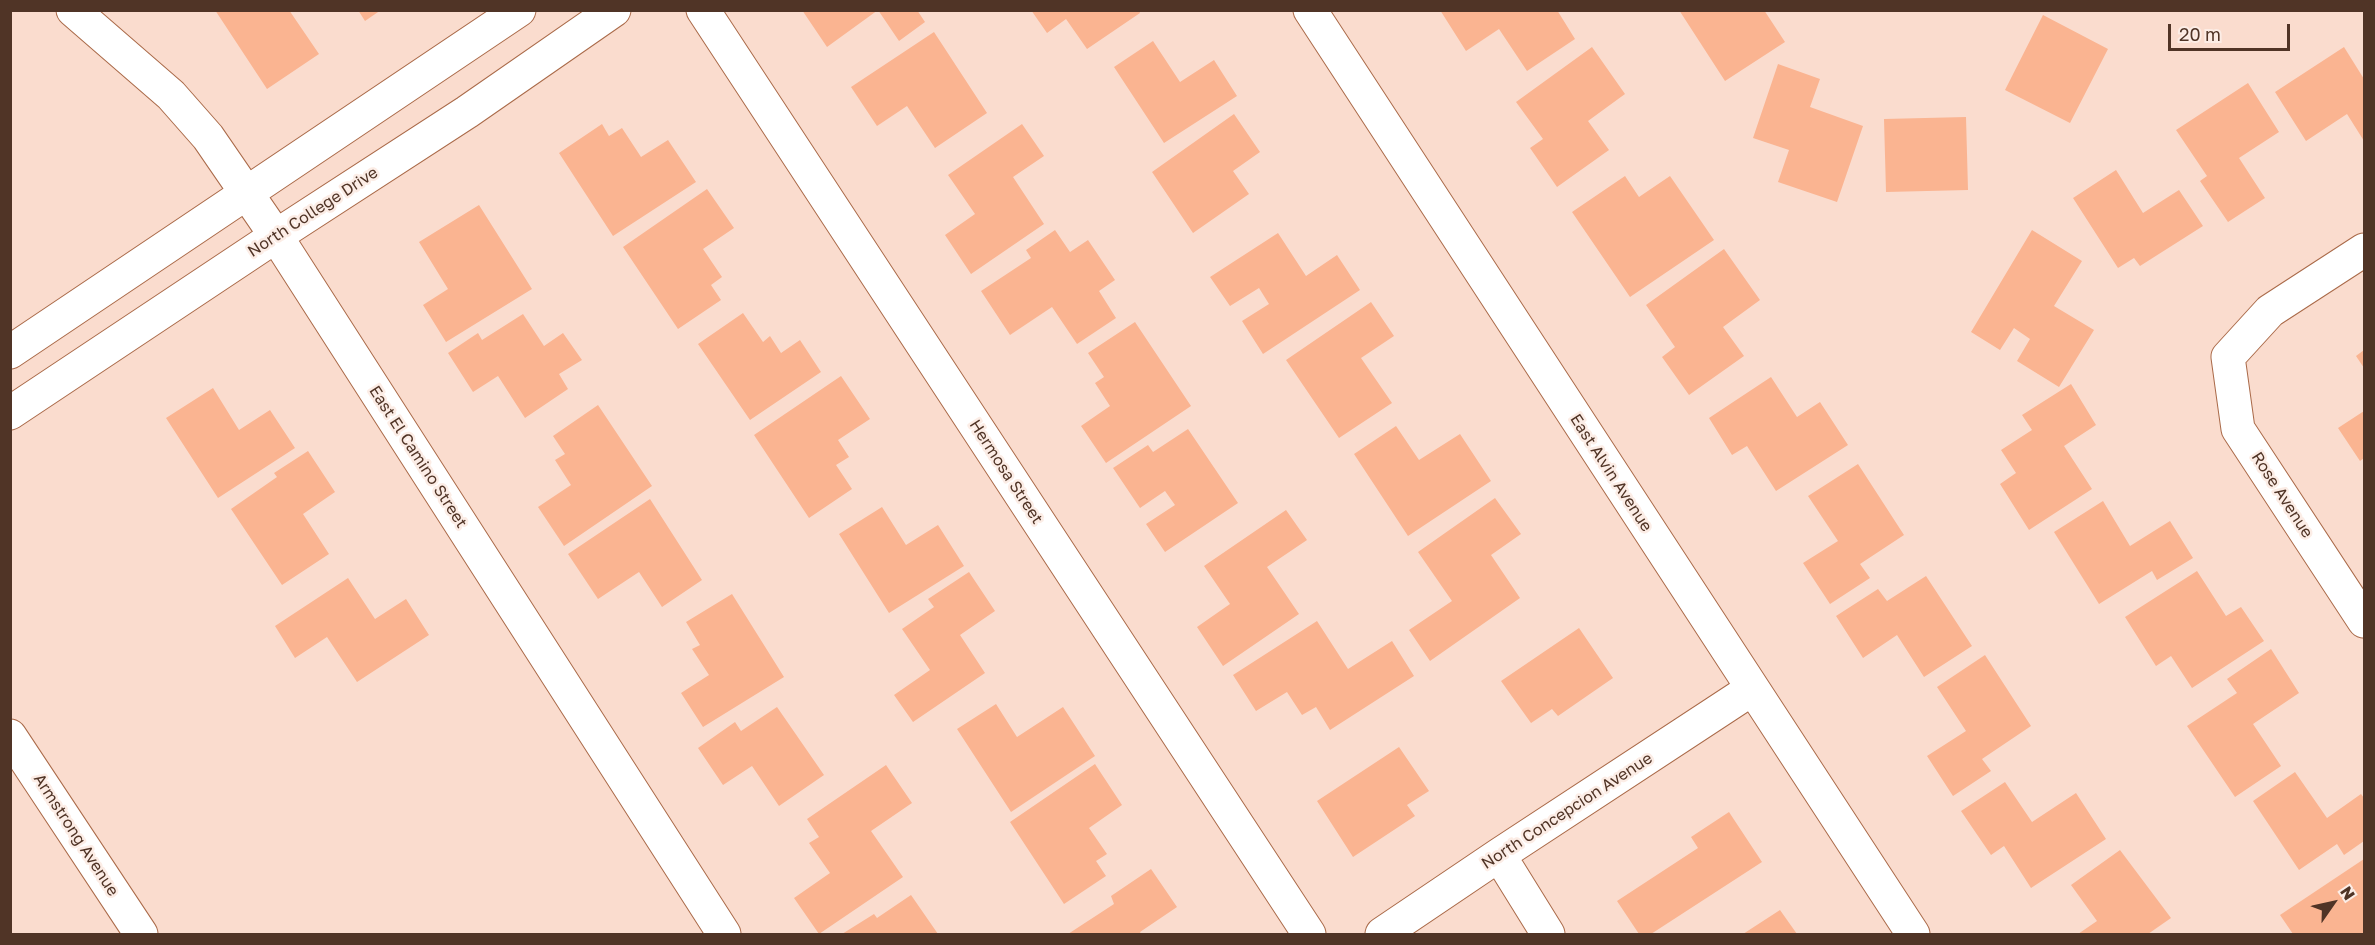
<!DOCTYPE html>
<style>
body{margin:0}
#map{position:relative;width:2375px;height:945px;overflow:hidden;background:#fadcce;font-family:"Golos Text",sans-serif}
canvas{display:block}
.frame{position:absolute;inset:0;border:12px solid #503426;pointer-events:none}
.north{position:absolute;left:2303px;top:873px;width:60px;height:60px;-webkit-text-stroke:4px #fcede6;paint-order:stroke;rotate:56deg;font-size:16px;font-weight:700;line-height:24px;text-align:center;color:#503426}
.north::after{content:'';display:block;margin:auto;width:21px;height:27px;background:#503426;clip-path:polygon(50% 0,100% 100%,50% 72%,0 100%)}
.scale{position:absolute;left:2168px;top:24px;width:122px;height:27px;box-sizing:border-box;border:3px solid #503426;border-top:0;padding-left:8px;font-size:18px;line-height:21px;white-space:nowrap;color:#503426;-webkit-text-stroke:4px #fcede6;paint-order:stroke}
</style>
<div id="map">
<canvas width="2375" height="945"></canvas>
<div class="frame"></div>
<div class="north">N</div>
<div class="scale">20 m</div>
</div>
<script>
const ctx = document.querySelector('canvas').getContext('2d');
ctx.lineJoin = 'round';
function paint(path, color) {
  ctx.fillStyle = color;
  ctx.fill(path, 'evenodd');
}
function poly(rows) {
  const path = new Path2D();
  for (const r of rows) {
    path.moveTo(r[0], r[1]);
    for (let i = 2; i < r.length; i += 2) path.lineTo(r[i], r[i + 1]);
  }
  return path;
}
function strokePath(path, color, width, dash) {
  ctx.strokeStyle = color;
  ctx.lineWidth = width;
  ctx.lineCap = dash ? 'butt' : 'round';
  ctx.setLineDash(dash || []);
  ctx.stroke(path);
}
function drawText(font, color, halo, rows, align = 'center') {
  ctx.font = font + ' "Golos Text",sans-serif';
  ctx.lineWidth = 5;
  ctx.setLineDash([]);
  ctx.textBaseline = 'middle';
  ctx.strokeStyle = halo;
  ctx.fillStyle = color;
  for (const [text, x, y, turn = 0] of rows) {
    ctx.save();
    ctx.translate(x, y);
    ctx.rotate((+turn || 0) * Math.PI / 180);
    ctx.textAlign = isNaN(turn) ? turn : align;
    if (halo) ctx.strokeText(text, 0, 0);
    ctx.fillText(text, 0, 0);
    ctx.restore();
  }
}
const building = poly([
 [215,10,289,10,319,54,267,89],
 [358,10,381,10,365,21],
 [802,10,878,10,827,47],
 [878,10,917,10,925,22,899,41],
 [1031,10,1139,10,1140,13,1087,49,1066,19,1047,33],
 [1440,10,1557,10,1575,39,1527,71,1499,29,1466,51],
 [1679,10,1764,10,1785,42,1725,81],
 [2043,15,2108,49,2070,123,2005,90],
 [934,32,987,113,935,148,907,106,877,126,851,87],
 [1153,41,1180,82,1214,60,1237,96,1164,143,1114,67],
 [1592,47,1625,94,1588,121,1609,150,1557,187,1530,148,1543,139,1516,102],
 [2344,47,2364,79,2364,141,2347,114,2306,141,2275,92],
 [1778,64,1820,79,1810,107,1863,126,1837,202,1778,182,1789,150,1753,138],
 [2248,83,2279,132,2239,158,2265,198,2228,222,2200,181,2207,176,2176,130],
 [1234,114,1260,152,1233,171,1249,194,1193,233,1152,172],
 [1966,117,1968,190,1886,192,1884,119],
 [602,124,609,136,622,128,641,157,668,140,696,182,613,236,559,153],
 [1022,124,1044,156,1013,177,1044,224,971,274,945,235,975,214,948,175],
 [2116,170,2143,213,2179,190,2203,226,2140,266,2134,258,2118,268,2073,198],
 [1625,176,1639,197,1670,176,1714,240,1630,297,1572,212],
 [707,189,734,228,703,249,722,277,711,285,721,300,678,329,623,247],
 [479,205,532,289,446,342,423,305,448,289,419,242],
 [1055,230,1070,252,1088,240,1115,280,1099,291,1116,318,1077,344,1052,307,1010,335,981,291,1031,258,1026,250],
 [2032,230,2082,261,2054,306,2094,330,2059,387,2017,361,2030,339,2014,328,2000,350,1971,332],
 [1278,233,1306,276,1337,255,1360,290,1263,354,1242,321,1269,304,1259,288,1230,306,1210,277],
 [1724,249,1760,300,1723,327,1744,356,1689,395,1662,357,1675,347,1646,305],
 [1371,302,1394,336,1361,358,1392,403,1339,438,1286,360],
 [743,313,763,342,770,336,781,353,800,340,821,372,750,420,698,344],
 [523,314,544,346,563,333,582,360,559,374,568,389,525,418,498,376,473,392,448,353,478,333,482,340],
 [1135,322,1191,406,1106,463,1081,426,1110,406,1095,383,1104,377,1088,353],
 [2364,350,2364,368,2356,356],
 [841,376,870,419,838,440,849,457,836,465,852,489,809,518,754,435],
 [1771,377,1797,417,1820,402,1848,445,1776,491,1747,446,1732,455,1709,418],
 [2071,384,2096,425,2064,446,2092,489,2029,530,2000,484,2016,473,2001,450,2032,430,2022,415],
 [213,388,239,430,270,410,295,448,218,498,166,418],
 [598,405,652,486,564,546,538,507,571,485,555,460,565,454,553,436],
 [2364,411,2364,458,2360,461,2338,428],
 [1396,426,1419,460,1460,434,1491,481,1408,536,1354,454],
 [1188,429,1238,503,1165,552,1146,524,1175,505,1165,491,1140,508,1113,468,1148,445,1153,452],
 [308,451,335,492,303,514,329,554,282,585,231,509,277,477,274,473],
 [1858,464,1904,535,1860,564,1870,578,1830,604,1803,563,1838,541,1808,496],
 [1495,498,1521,534,1491,555,1520,598,1430,661,1409,630,1452,601,1418,552],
 [650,499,702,580,662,607,639,572,598,599,568,554],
 [2103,501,2130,546,2170,521,2193,558,2157,580,2152,571,2099,604,2054,532],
 [882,507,906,545,938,525,964,566,889,613,839,534],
 [1286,510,1307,540,1267,567,1299,614,1223,666,1197,627,1230,604,1204,566],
 [2197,571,2226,616,2241,607,2264,641,2192,688,2171,656,2156,666,2125,617],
 [969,572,995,611,960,635,985,673,913,722,894,695,930,670,902,629,934,607,928,599],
 [1926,576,1972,646,1924,677,1897,635,1863,658,1836,616,1878,589,1887,601],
 [348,578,375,619,406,599,429,635,357,682,327,637,295,658,275,626],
 [732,594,784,677,703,727,681,693,709,675,692,649,700,645,686,622],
 [1317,621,1348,669,1392,641,1414,676,1330,730,1316,707,1302,715,1287,692,1256,711,1233,675],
 [1579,628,1613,678,1558,716,1552,709,1531,723,1501,681],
 [2271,649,2299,693,2253,724,2281,766,2235,797,2187,726,2237,693,2227,679],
 [1985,655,2031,726,1982,759,1991,771,1953,796,1927,756,1966,731,1937,687],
 [996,704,1017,737,1063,707,1095,756,1011,812,957,729],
 [777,707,824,775,779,806,752,766,723,785,698,748,735,722,741,731],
 [1399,747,1429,791,1407,805,1415,816,1353,857,1317,801],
 [1095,764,1122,805,1089,828,1107,854,1096,861,1106,876,1064,904,1010,822],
 [886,765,912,803,871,831,903,877,819,934,794,898,830,873,809,843,819,837,807,819],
 [2295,772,2327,818,2361,794,2364,798,2364,841,2344,855,2337,844,2299,870,2253,801],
 [2005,782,2032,822,2076,793,2106,839,2031,888,2004,846,1991,855,1961,811],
 [1729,812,1762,862,1651,934,1639,934,1617,901,1698,848,1691,837],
 [2120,850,2171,918,2148,934,2078,934,2097,921,2071,885],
 [2364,859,2364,934,2293,934,2280,915],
 [1151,869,1177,907,1140,932,1141,934,1068,934,1114,904,1111,896],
 [911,895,938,934,842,934,874,914,877,918],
 [1780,910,1797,934,1743,934]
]);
const street = poly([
 [73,10,171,95,208,137,276,236,724,934],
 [703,10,1309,934],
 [2364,250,2270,311,2228,357,2238,429,2364,621],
 [10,736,141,934],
 [1499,855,1548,934],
 [1382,934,1499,855,1752,689]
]);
const secondary = poly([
 [1310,10,1913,934],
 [10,352,519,10],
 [10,413,276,236,467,112,614,10]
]);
const streetNames = [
 ["North College Drive",313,212,-33],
 ["East El Camino Street",418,457,57],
 ["Hermosa Street",1006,472,57],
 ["East Alvin Avenue",1611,473,57],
 ["Rose Avenue",2282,495,57],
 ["North Concepcion Avenue",1567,811,-33],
 ["Armstrong Avenue",76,835,57]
];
paint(building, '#fab491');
strokePath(street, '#aa6a49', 35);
strokePath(secondary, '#aa6a49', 35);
strokePath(street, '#fff', 33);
strokePath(secondary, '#fff', 33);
drawText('16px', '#503426', '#fcede6', streetNames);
</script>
